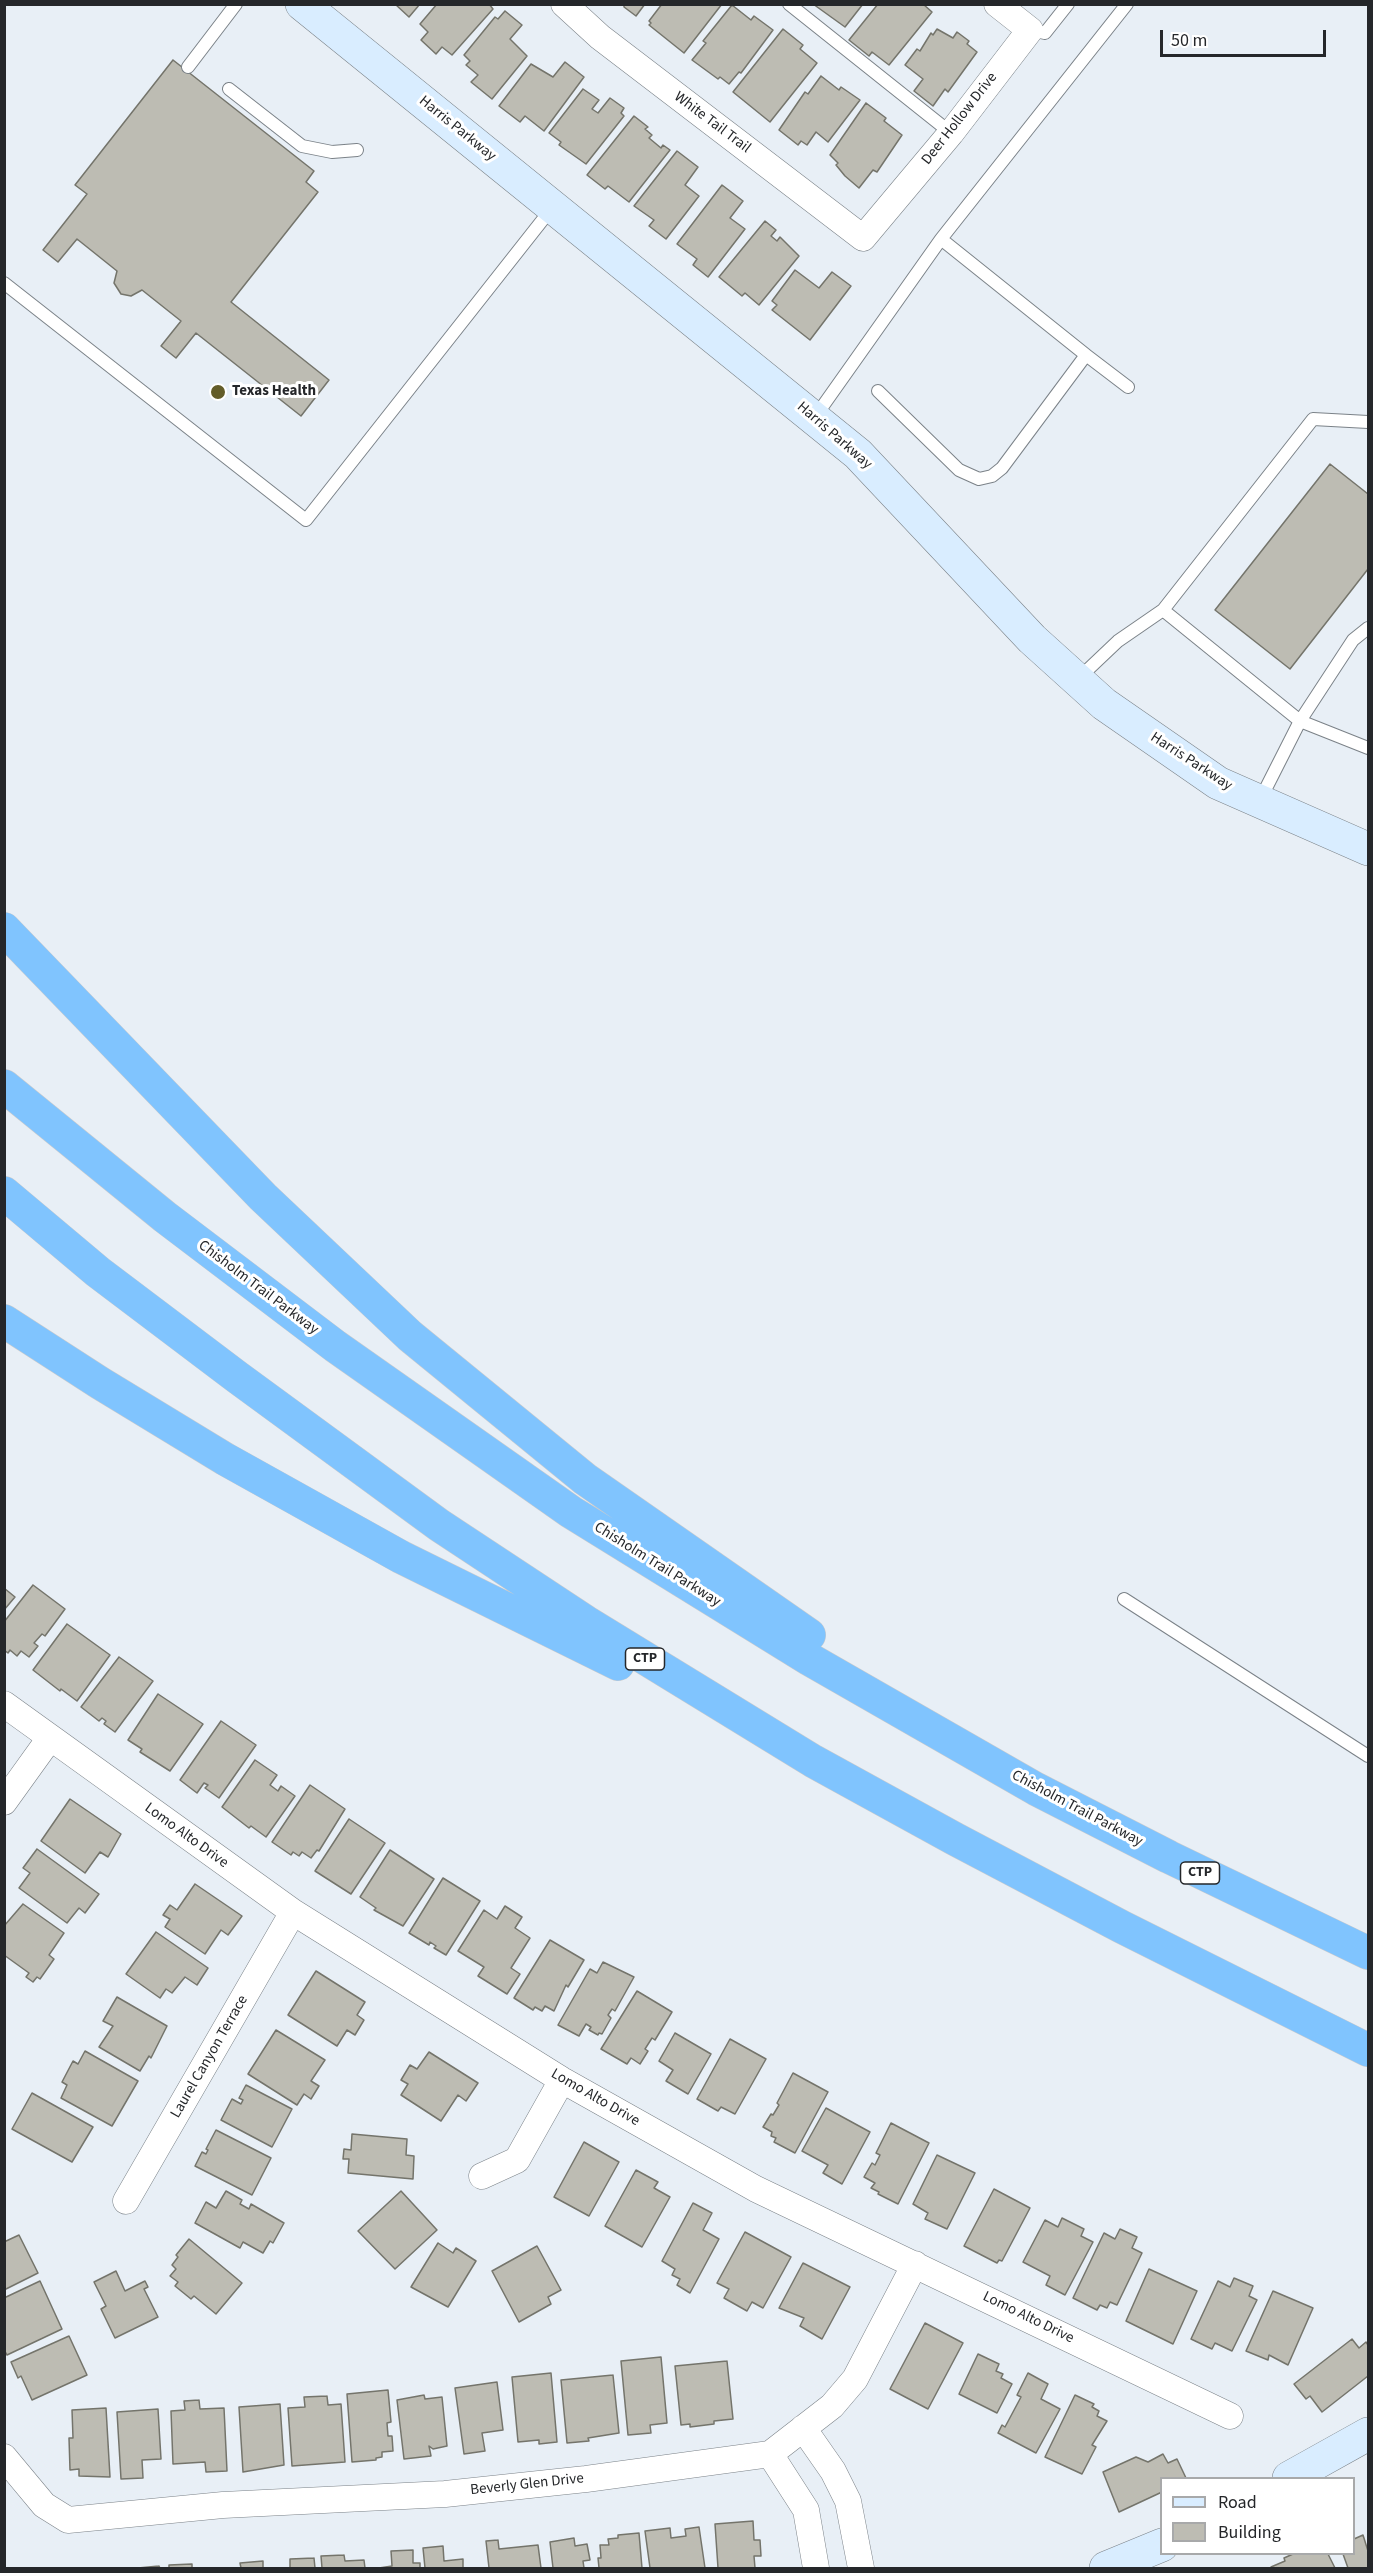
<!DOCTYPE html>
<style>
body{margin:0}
#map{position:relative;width:1373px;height:2573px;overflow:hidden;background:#e8eff6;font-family:"Source Sans 3",sans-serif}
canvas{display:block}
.frame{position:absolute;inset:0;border:6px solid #25272a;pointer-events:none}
.legend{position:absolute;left:1160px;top:2477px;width:195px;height:78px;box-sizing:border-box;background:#fff;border:2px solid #a8a9aa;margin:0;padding:8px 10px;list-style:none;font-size:18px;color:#25272a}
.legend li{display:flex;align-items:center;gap:12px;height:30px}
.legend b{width:30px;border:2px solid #a8a9aa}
.scale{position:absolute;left:1160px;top:30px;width:166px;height:27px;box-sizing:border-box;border:3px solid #25272a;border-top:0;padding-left:8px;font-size:18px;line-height:21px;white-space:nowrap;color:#25272a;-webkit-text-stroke:4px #fff;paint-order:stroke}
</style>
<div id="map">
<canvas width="1373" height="2573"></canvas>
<div class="frame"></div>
<ul class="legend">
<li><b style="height:8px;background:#d9edff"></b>Road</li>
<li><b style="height:16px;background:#bdbcb3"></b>Building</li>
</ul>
<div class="scale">50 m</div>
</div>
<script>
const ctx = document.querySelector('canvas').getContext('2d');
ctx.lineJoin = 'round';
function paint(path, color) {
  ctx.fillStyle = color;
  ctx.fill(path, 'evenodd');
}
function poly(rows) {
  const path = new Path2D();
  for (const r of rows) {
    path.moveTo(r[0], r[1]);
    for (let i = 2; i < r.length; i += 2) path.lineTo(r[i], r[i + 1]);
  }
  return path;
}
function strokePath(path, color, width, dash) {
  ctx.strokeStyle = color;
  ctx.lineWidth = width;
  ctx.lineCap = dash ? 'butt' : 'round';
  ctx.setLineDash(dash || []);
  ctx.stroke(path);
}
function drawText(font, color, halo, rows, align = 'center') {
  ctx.font = font + ' "Source Sans 3",sans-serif';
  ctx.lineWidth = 6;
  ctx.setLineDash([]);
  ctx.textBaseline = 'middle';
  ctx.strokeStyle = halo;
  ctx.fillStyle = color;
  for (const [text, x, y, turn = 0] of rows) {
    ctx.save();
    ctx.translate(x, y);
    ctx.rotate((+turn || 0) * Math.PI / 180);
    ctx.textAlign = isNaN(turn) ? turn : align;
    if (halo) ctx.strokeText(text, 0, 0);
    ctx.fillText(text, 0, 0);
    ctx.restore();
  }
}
const building = poly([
 [395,4,420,4,409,17,395,4],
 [437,4,489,4,493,9,452,55,442,47,436,54,421,40,428,32,420,24,437,4],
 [624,4,645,4,636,16,624,7,624,4],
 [662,4,722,4,684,53,649,25,651,23,649,21,662,4],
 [813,4,863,4,845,27,813,4],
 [878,4,923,4,932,12,889,65,872,52,869,56,849,40,878,4],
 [732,5,751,20,754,16,773,30,741,73,739,72,729,84,720,77,718,79,692,60,706,43,703,41,732,5],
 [505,11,522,25,510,39,527,56,492,99,471,82,478,75,466,65,470,61,464,55,495,17,498,19,505,11],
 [783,29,803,45,800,49,817,63,770,122,733,92,783,29],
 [937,29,953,38,957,32,969,41,967,44,977,52,948,92,945,89,933,106,914,91,923,79,905,65,917,49,920,51,931,33,933,35,937,29],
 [173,60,314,171,306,182,318,192,231,302,329,380,301,416,196,333,176,358,161,346,181,321,142,290,131,296,121,294,114,283,117,271,77,239,58,262,43,250,87,194,75,185,173,60],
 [565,62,584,77,544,131,525,116,520,122,499,106,531,64,553,77,565,62],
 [821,76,839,90,841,87,860,100,828,142,816,132,807,145,801,141,798,145,779,130,805,92,808,94,821,76],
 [583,89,599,100,592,109,598,113,610,98,624,108,621,113,624,116,586,164,559,145,561,142,549,133,583,89],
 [866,103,886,118,884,121,902,135,877,172,873,170,859,188,845,176,836,165,838,163,830,155,866,103],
 [634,116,648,127,645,129,652,135,649,138,661,148,663,145,670,150,629,202,608,186,605,189,587,175,634,116],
 [677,151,698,167,685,185,699,196,666,239,649,226,654,220,634,206,677,151],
 [722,185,743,201,730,218,745,229,708,277,693,265,697,259,677,244,722,185],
 [765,221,776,230,771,236,777,241,780,237,799,256,759,305,745,293,742,296,719,277,765,221],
 [795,270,819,288,832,272,851,286,810,340,772,310,777,305,772,301,795,270],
 [1330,464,1368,494,1368,569,1290,669,1215,610,1330,464],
 [33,1585,65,1609,45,1636,42,1634,34,1643,38,1646,29,1657,21,1651,17,1656,10,1650,8,1653,4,1650,4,1622,33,1585],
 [4,1588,15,1597,4,1610,4,1588],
 [67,1624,110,1655,77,1701,61,1689,60,1691,33,1670,67,1624],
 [119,1657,153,1681,115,1732,104,1724,106,1721,102,1718,99,1721,81,1707,119,1657],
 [158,1694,203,1724,170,1771,140,1752,142,1749,128,1740,158,1694],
 [221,1721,256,1745,219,1798,205,1788,208,1785,204,1783,197,1793,180,1780,221,1721],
 [255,1760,277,1775,270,1785,278,1791,281,1786,295,1796,266,1837,251,1826,249,1828,222,1807,255,1760],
 [310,1785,345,1809,319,1851,317,1850,311,1858,302,1852,299,1856,293,1852,291,1855,272,1842,310,1785],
 [70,1799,121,1834,108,1857,100,1852,85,1873,41,1841,70,1799],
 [349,1819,385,1843,351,1894,315,1871,349,1819],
 [37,1849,99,1894,85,1913,79,1908,67,1923,19,1888,30,1873,23,1868,37,1849],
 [390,1850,434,1879,403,1926,374,1910,376,1908,360,1897,390,1850],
 [443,1878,480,1901,446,1955,434,1948,436,1946,430,1942,429,1945,409,1933,443,1878],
 [195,1884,242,1916,228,1935,221,1930,205,1954,165,1927,170,1919,163,1915,170,1905,177,1910,195,1884],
 [23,1904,64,1933,49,1955,54,1959,40,1979,37,1977,33,1982,26,1977,29,1973,4,1955,4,1926,23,1904],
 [505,1906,522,1917,515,1928,530,1938,511,1968,520,1974,507,1994,478,1976,484,1967,458,1951,484,1910,497,1919,505,1906],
 [156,1932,208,1968,197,1985,185,1977,172,1993,166,1989,160,1998,126,1974,156,1932],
 [550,1940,584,1960,568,1987,566,1985,554,2011,545,2006,542,2011,535,2007,533,2010,514,1998,550,1940],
 [603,1962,634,1977,615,2011,612,2009,608,2015,611,2018,602,2034,599,2033,598,2035,589,2030,591,2027,586,2024,579,2036,558,2025,590,1969,597,1973,603,1962],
 [316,1971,365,2002,357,2015,364,2020,355,2035,347,2030,337,2046,288,2015,316,1971],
 [637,1991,672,2012,655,2040,652,2038,645,2049,648,2051,640,2064,631,2058,627,2064,601,2049,637,1991],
 [117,1997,167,2026,151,2058,149,2056,140,2071,99,2047,113,2026,103,2021,117,1997],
 [276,2030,325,2060,311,2081,319,2086,311,2099,304,2094,297,2105,248,2074,276,2030],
 [675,2033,711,2054,688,2094,666,2081,673,2070,659,2061,675,2033],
 [730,2039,766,2059,735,2114,721,2107,718,2111,697,2099,730,2039],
 [85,2051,138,2081,112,2126,61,2098,67,2085,62,2082,73,2061,78,2064,85,2051],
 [429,2052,478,2083,466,2101,458,2095,441,2121,401,2095,408,2084,401,2080,410,2065,417,2069,429,2052],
 [793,2073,828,2092,795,2153,774,2142,776,2138,771,2136,772,2132,763,2127,771,2114,773,2115,779,2105,777,2103,793,2073],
 [246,2085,292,2109,272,2147,221,2120,232,2099,241,2104,243,2100,239,2098,246,2085],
 [32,2093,93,2127,72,2162,12,2129,32,2093],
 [826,2108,870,2132,842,2184,823,2173,828,2165,802,2151,826,2108],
 [891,2123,929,2143,898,2204,878,2194,879,2192,871,2188,875,2183,864,2177,872,2163,875,2165,880,2155,876,2153,891,2123],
 [216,2130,271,2158,252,2195,195,2166,202,2152,206,2154,208,2150,206,2149,216,2130],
 [352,2134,407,2139,406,2155,414,2156,413,2179,348,2173,349,2159,343,2159,344,2149,351,2150,352,2134],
 [584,2142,619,2162,589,2216,554,2197,584,2142],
 [937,2155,975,2173,947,2229,925,2219,928,2213,913,2204,937,2155],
 [636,2170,658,2182,654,2188,670,2197,642,2247,605,2226,636,2170],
 [994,2189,1030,2208,1002,2261,999,2260,997,2263,964,2246,994,2189],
 [226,2191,242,2200,240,2204,249,2209,251,2204,284,2223,273,2243,270,2241,263,2253,243,2242,240,2248,195,2223,206,2202,216,2208,226,2191],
 [401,2191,437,2230,395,2269,358,2231,401,2191],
 [693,2203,712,2213,703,2230,719,2239,690,2293,677,2285,680,2279,672,2275,675,2269,662,2261,693,2203],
 [1062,2218,1084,2229,1081,2236,1093,2242,1065,2295,1046,2285,1050,2276,1023,2262,1045,2220,1058,2227,1062,2218],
 [1120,2229,1137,2237,1132,2248,1142,2253,1117,2305,1110,2302,1107,2308,1100,2305,1097,2310,1073,2298,1104,2233,1115,2239,1120,2229],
 [745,2232,791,2257,763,2308,752,2302,747,2311,724,2298,729,2289,717,2283,745,2232],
 [19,2235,38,2273,4,2290,4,2242,19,2235],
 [189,2239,242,2283,216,2314,194,2296,191,2299,175,2286,178,2282,170,2276,176,2269,172,2265,178,2257,176,2255,189,2239],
 [438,2243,453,2253,456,2248,476,2261,448,2307,411,2287,438,2243],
 [537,2246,561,2290,548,2297,551,2304,519,2322,492,2271,537,2246],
 [803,2263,850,2287,822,2339,800,2326,804,2318,779,2308,803,2263],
 [1149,2269,1197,2291,1173,2344,1126,2321,1149,2269],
 [116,2271,125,2291,145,2281,148,2287,144,2289,158,2317,115,2338,101,2309,106,2306,94,2282,116,2271],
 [1234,2278,1253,2286,1249,2296,1257,2300,1232,2351,1215,2343,1212,2349,1191,2339,1218,2281,1230,2287,1234,2278],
 [40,2281,62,2329,7,2355,4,2350,4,2298,40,2281],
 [1273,2291,1313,2308,1288,2365,1269,2355,1268,2360,1246,2351,1273,2291],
 [925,2323,963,2343,928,2409,890,2389,925,2323],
 [69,2336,87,2375,32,2400,21,2376,18,2378,11,2362,69,2336],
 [1352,2339,1359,2348,1366,2342,1368,2345,1368,2376,1322,2412,1310,2396,1306,2399,1294,2384,1352,2339],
 [978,2354,999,2364,996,2371,1003,2374,1001,2378,1012,2384,997,2413,959,2394,978,2354],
 [661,2357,667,2423,650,2425,651,2433,628,2435,621,2361,661,2357],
 [727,2361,733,2419,714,2421,714,2424,690,2427,690,2424,681,2425,675,2366,727,2361],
 [551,2373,557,2442,539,2444,539,2440,518,2442,512,2377,551,2373],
 [1028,2373,1048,2384,1041,2399,1060,2409,1036,2453,998,2433,1002,2425,1005,2427,1021,2397,1017,2395,1028,2373],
 [613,2375,619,2433,588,2438,589,2441,567,2443,561,2380,613,2375],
 [497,2382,503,2430,482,2433,485,2451,464,2454,455,2388,497,2382],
 [388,2390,391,2422,387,2423,388,2436,392,2436,393,2451,382,2452,382,2457,376,2458,376,2460,352,2462,347,2394,388,2390],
 [424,2395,425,2399,442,2397,447,2446,433,2449,429,2446,431,2456,404,2459,397,2400,424,2395],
 [1075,2395,1094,2404,1092,2407,1099,2411,1097,2416,1107,2421,1092,2445,1096,2447,1082,2474,1045,2457,1075,2395],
 [327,2396,328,2405,341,2404,345,2462,292,2466,288,2408,305,2407,304,2397,327,2396],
 [199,2400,200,2409,224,2408,227,2471,206,2472,205,2462,173,2464,171,2411,185,2410,184,2401,199,2400],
 [280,2404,284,2465,243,2472,239,2407,280,2404],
 [106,2408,110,2477,79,2476,79,2469,70,2470,69,2438,73,2438,72,2410,106,2408],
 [158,2409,161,2459,142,2460,143,2478,121,2479,117,2412,158,2409],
 [1163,2454,1168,2463,1177,2459,1186,2478,1162,2478,1162,2492,1119,2512,1103,2472,1136,2457,1148,2462,1163,2454],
 [753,2521,754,2540,760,2540,761,2556,754,2556,755,2568,718,2568,715,2524,753,2521],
 [699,2527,705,2568,650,2568,645,2531,670,2528,671,2538,686,2536,685,2529,699,2527],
 [639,2533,642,2568,599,2568,598,2558,601,2558,600,2545,609,2545,608,2539,618,2538,618,2535,639,2533],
 [1363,2535,1368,2551,1368,2568,1348,2568,1343,2554,1354,2554,1354,2539,1363,2535],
 [574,2538,575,2546,587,2544,590,2560,583,2561,584,2568,553,2568,550,2542,574,2538],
 [498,2540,499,2549,538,2545,541,2568,489,2568,486,2541,498,2540],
 [443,2546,444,2561,463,2559,463,2568,474,2568,425,2568,423,2548,443,2546],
 [413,2550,413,2563,420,2563,420,2568,379,2568,392,2566,391,2551,413,2550],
 [1293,2554,1328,2554,1335,2568,1272,2568,1271,2567,1285,2561,1284,2558,1293,2554],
 [344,2555,345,2561,364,2560,365,2568,322,2568,321,2556,344,2555],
 [314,2558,315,2568,290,2568,290,2559,314,2558],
 [263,2561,263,2568,241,2568,240,2563,263,2561],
 [192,2564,192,2568,169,2568,169,2565,192,2564],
 [159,2566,160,2568,138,2568,159,2566]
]);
const lane = poly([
 [789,4,951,133],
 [1030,30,1045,33,1068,4],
 [188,67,236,4],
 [229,89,302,146,332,152,357,150],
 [4,283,306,520,552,208],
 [1086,355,1128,387],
 [878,391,959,470,979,479,992,476,1002,468,1086,355,941,239],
 [815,417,941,239,1127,4],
 [1163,610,1300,721,1260,800],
 [1368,628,1353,640,1300,721,1368,748],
 [1079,678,1118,641,1163,610,1313,419,1368,422],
 [1124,1599,1368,1756]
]);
const street = poly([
 [564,4,600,37,863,238,951,133,1030,30,997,4],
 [4,1704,293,1912,562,2080,756,2189,1230,2416],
 [4,1802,50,1738],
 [482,2176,517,2160,562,2080],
 [126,2201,293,1912],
 [803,2428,833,2471,848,2501,861,2568],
 [770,2454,806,2510,816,2568],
 [4,2457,44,2505,68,2520,223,2505,445,2494,586,2479,770,2454,832,2406,855,2379,915,2264]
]);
const secondary = poly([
 [302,4,858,454,1032,639,1104,704,1218,783,1368,849],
 [1289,2478,1368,2434],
 [1106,2568,1162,2545]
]);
const highway = poly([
 [4,929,263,1197,410,1336,585,1479,809,1635],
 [4,1086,165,1217,335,1346,571,1512,809,1659,1036,1789,1169,1857,1368,1953],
 [4,1193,98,1272,237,1377,439,1525,586,1622,813,1761,955,1839,1122,1927,1368,2050],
 [4,1321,100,1383,225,1459,401,1557,618,1664]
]);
const markers = [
 [218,392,8,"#625c28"]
];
const shields = [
 [645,1659,39],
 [1200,1873,39]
];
const shieldNames = [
 ["CTP",645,1659],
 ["CTP",1200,1873]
];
const streetNames = [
 ["Deer Hollow Drive",960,119,-52],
 ["White Tail Trail",712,123,37],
 ["Harris Parkway",457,129,39],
 ["Harris Parkway",834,436,41],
 ["Harris Parkway",1191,762,33],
 ["Chisholm Trail Parkway",258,1288,37],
 ["Chisholm Trail Parkway",657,1565,32],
 ["Chisholm Trail Parkway",1077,1809,28],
 ["Lomo Alto Drive",186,1836,36],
 ["Laurel Canyon Terrace",210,2057,-60],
 ["Lomo Alto Drive",595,2098,30],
 ["Lomo Alto Drive",1028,2318,26],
 ["Beverly Glen Drive",527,2485,-6]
];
const poiNames = [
 ["Texas Health",232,392]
];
paint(building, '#bdbcb3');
strokePath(building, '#74746b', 1.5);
strokePath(lane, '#7b8288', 14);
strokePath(street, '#7b8288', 27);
strokePath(secondary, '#7b8288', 34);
strokePath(highway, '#cbcbcc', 34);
strokePath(lane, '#fff', 12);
strokePath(street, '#fff', 26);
strokePath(secondary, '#d9edff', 33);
strokePath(highway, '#80c4fe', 33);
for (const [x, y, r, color] of markers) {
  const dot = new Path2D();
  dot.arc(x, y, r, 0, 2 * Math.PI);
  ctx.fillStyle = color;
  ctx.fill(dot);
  strokePath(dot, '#fff', 2);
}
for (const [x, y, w] of shields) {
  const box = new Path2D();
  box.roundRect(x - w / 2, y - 11, w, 22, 4.5);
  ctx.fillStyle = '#fff';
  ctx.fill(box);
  strokePath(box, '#25272a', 1.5);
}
drawText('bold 14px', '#25272a', null, shieldNames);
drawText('15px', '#25272a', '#fff', streetNames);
drawText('bold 15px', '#25272a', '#fff', poiNames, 'left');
</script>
